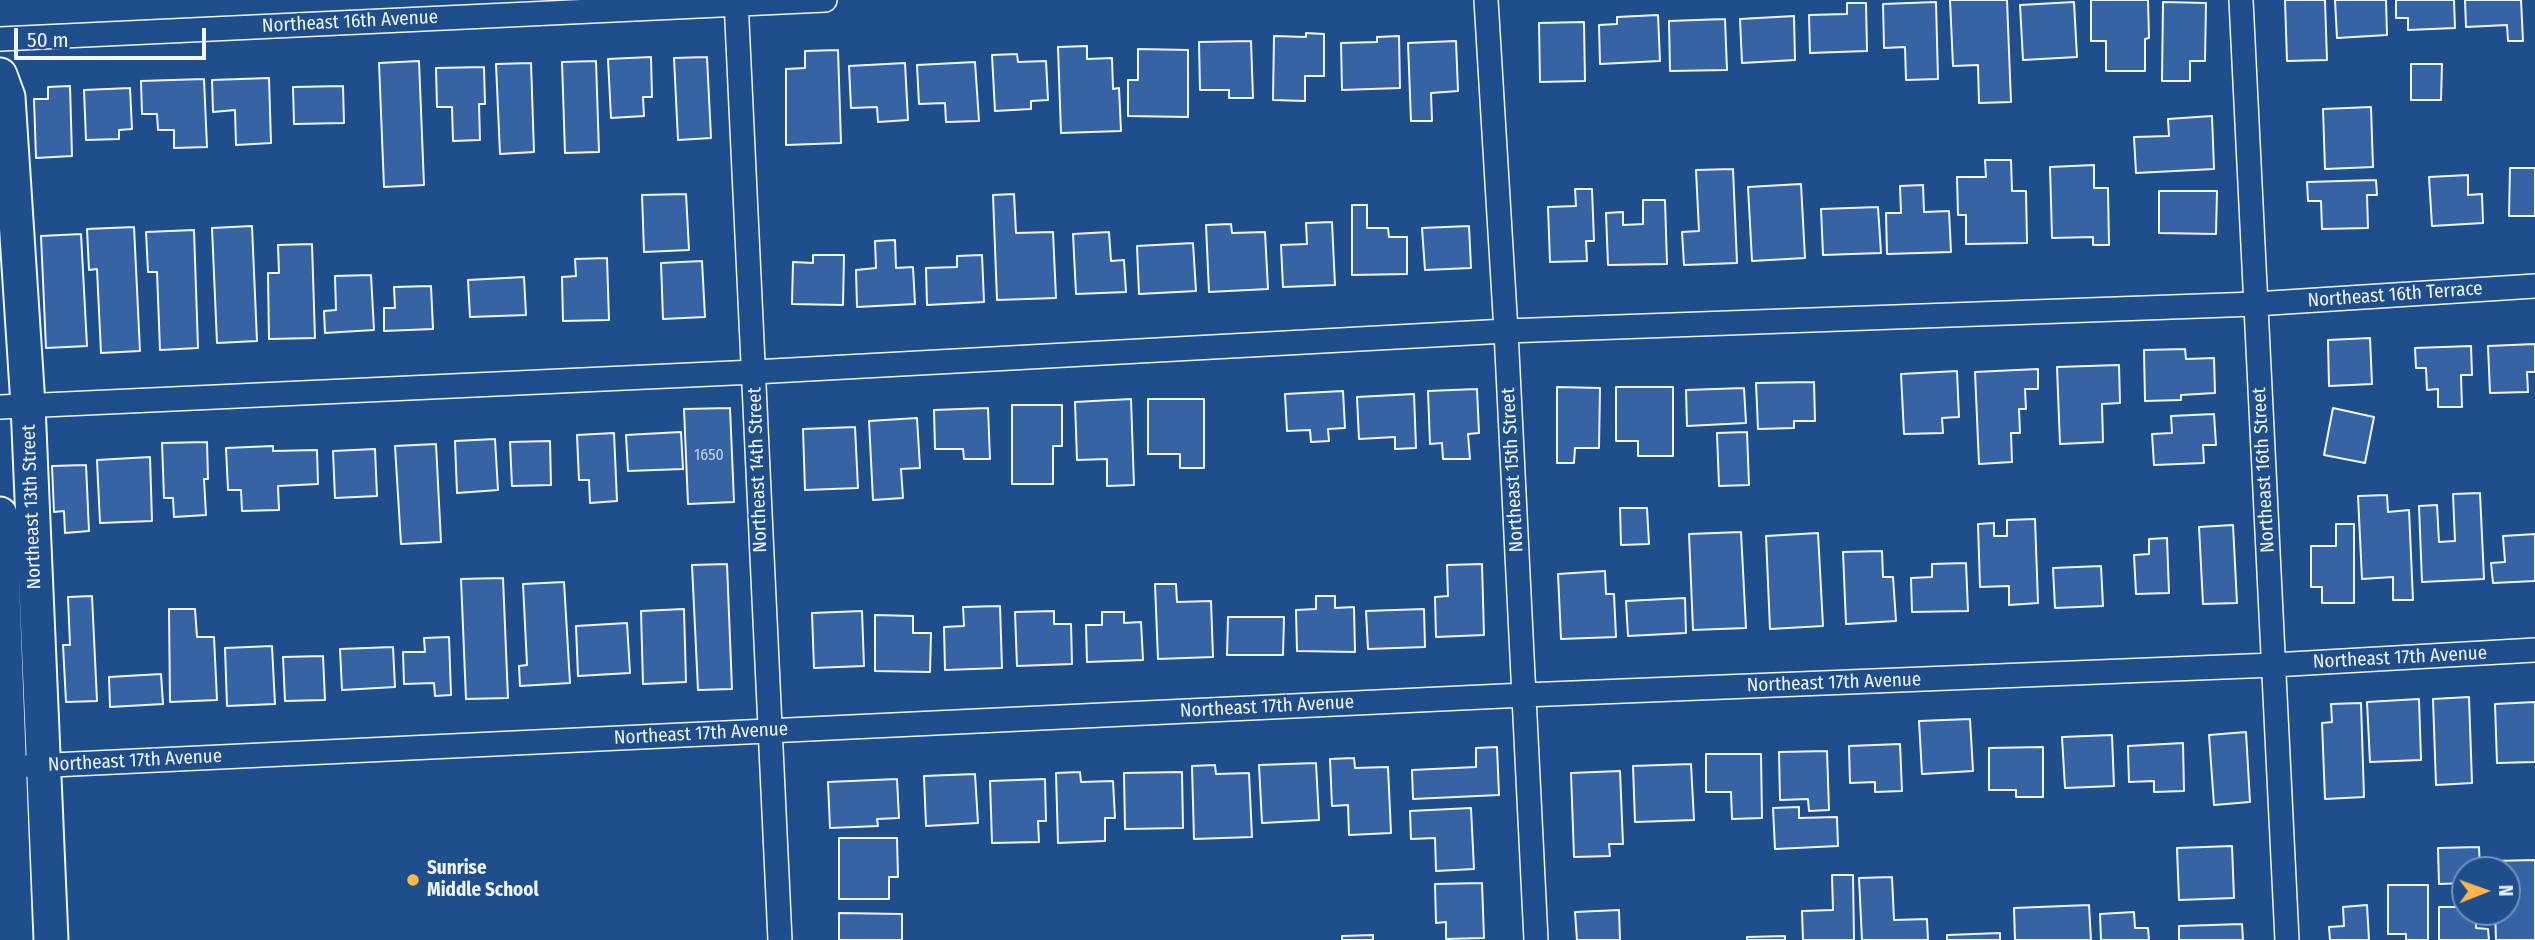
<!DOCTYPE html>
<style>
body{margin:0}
#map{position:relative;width:2535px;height:940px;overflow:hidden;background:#1f4e8c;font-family:"Fira Sans Condensed",sans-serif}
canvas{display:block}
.north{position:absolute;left:2451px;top:856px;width:70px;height:70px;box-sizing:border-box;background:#1f4e8c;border:2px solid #7391ba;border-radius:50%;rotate:89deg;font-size:19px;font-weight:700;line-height:28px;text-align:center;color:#f2f6ff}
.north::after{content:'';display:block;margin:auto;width:24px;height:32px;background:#ffb74d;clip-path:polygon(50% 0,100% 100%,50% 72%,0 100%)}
.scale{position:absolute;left:14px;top:28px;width:192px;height:32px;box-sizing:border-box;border:4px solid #f2f6ff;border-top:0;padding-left:9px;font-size:21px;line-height:24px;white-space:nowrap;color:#f2f6ff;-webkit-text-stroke:5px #1f4e8c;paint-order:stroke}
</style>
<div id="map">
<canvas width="2535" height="940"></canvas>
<div class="north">N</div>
<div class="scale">50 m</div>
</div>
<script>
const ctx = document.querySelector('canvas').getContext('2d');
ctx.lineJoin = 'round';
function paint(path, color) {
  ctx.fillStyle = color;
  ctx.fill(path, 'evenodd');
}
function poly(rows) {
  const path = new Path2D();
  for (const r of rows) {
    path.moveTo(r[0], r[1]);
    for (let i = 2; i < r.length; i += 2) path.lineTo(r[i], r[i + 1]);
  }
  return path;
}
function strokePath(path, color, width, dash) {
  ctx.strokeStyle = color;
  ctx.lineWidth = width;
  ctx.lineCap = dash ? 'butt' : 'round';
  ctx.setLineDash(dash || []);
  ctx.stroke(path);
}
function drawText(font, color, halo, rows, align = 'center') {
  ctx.font = font + ' "Fira Sans Condensed",sans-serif';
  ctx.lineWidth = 5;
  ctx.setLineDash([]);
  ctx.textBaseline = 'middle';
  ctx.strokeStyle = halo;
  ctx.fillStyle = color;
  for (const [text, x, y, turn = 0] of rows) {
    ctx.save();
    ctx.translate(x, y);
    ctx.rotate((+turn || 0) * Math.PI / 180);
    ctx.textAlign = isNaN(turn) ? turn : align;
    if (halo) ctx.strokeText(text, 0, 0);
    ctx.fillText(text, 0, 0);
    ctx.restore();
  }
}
const building = poly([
 [1950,0,2007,0,2011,102,1979,103,1978,65,1953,66,1950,0],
 [2091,0,2148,0,2149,38,2145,39,2145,71,2106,71,2106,41,2091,41,2091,0],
 [2285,0,2325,0,2327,60,2287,61,2285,0],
 [2335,0,2386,0,2387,35,2337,38,2335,0],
 [2396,0,2454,0,2455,28,2408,30,2408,18,2396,18,2396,0],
 [2465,0,2521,0,2523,41,2508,41,2507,25,2466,27,2465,0],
 [1936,2,1938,79,1906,80,1905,47,1884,48,1883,4,1936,2],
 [2074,2,2077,57,2023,60,2020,5,2074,2],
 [2163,2,2206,3,2205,61,2190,61,2190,81,2162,81,2163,2],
 [1847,3,1866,3,1867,51,1810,53,1809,15,1847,14,1847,3],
 [1658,15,1660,61,1600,64,1599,25,1617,24,1617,17,1658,15],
 [1794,16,1795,60,1742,63,1740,19,1794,16],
 [1725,19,1727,70,1670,71,1669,21,1725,19],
 [1584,22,1585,81,1540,82,1539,23,1584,22],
 [1306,33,1324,34,1324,76,1305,76,1305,101,1273,100,1274,36,1306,37,1306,33],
 [1399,36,1400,88,1342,90,1341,43,1377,42,1377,37,1399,36],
 [1251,41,1253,98,1229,98,1229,90,1200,90,1199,42,1251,41],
 [1456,41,1458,91,1431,93,1432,121,1411,121,1408,43,1456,41],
 [1087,46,1087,59,1112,58,1113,89,1119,88,1121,131,1061,133,1058,47,1087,46],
 [1138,49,1188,50,1188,117,1128,116,1128,80,1138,80,1138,49],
 [838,50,841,143,786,145,786,69,805,68,805,51,838,50],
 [1017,54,1018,62,1046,61,1048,100,1031,101,1031,109,995,111,992,55,1017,54],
 [651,57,652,97,643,97,644,116,611,118,608,59,651,57],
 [707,57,711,138,678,140,674,58,707,57],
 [419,61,424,185,384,187,379,63,419,61],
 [596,61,599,152,565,153,562,62,596,61],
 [975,62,979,121,946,122,945,103,919,104,917,65,975,62],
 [531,63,534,152,500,154,496,64,531,63],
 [905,63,908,120,878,122,877,107,851,108,849,66,905,63],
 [2411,64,2442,64,2441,100,2411,100,2411,64],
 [484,67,485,104,479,104,480,140,453,141,452,107,437,107,436,68,484,67],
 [269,78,271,143,236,145,235,110,213,112,212,80,269,78],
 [204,79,207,147,174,148,174,130,158,130,157,114,142,114,141,81,204,79],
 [70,86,72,156,36,158,34,99,48,99,48,87,70,86],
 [343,86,344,123,294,124,293,87,343,86],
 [130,88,132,129,119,130,119,139,86,140,84,90,130,88],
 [2371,107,2373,167,2325,169,2323,109,2371,107],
 [2212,116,2214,169,2136,173,2134,137,2169,136,2168,119,2212,116],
 [1985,160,2011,160,2012,191,2026,191,2027,243,1966,244,1966,215,1958,215,1957,177,1986,177,1985,160],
 [2094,165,2094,188,2108,188,2109,245,2093,245,2093,237,2052,238,2050,167,2094,165],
 [2510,168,2535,168,2535,216,2509,216,2510,168],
 [1733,169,1737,263,1684,265,1682,232,1699,231,1696,170,1733,169],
 [2468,175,2468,195,2482,194,2483,223,2432,226,2429,177,2468,175],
 [2376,180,2377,195,2367,195,2368,228,2322,229,2321,201,2308,201,2307,182,2376,180],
 [1801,184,1805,258,1752,261,1748,187,1801,184],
 [1923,185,1924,212,1949,211,1951,252,1887,254,1886,213,1901,213,1900,186,1923,185],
 [1575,189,1592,189,1594,241,1586,241,1587,261,1550,262,1548,207,1576,206,1575,189],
 [2159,191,2217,191,2216,234,2159,233,2159,191],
 [686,194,689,250,644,252,642,195,686,194],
 [1014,194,1016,233,1053,232,1056,298,997,300,993,195,1014,194],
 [1643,200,1665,200,1667,264,1608,265,1606,213,1623,212,1623,225,1643,224,1643,200],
 [1352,205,1367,205,1367,228,1388,228,1389,237,1407,237,1407,274,1352,275,1352,205],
 [1878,207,1881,253,1823,255,1821,209,1878,207],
 [1332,222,1335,285,1283,287,1281,245,1307,244,1306,223,1332,222],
 [1231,224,1232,233,1265,232,1268,289,1209,292,1206,225,1231,224],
 [252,226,257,341,217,343,212,228,252,226],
 [1469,226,1471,268,1425,270,1422,228,1469,226],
 [134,227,140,351,101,353,97,269,89,270,87,229,134,227],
 [194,230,198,348,160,350,157,272,148,272,146,232,194,230],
 [1109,232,1111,261,1124,260,1126,292,1076,294,1073,234,1109,232],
 [81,234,87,346,46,348,41,236,81,234],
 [895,240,896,268,913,267,915,304,857,307,856,270,876,268,875,241,895,240],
 [1193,243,1196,291,1139,294,1137,246,1193,243],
 [312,244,315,338,269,339,268,273,279,273,278,245,312,244],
 [813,255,844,255,843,305,792,304,793,262,813,263,813,255],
 [982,255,984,302,927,305,926,268,957,267,957,256,982,255],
 [607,258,609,320,563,321,562,277,576,276,575,259,607,258],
 [702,261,705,317,663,319,661,263,702,261],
 [371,275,374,330,325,333,324,311,336,310,335,276,371,275],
 [524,277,526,315,470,317,468,280,524,277],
 [431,286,433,329,384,331,384,308,395,308,394,287,431,286],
 [2370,338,2372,384,2329,386,2328,340,2370,338],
 [2535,344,2535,372,2527,372,2528,392,2490,393,2488,346,2535,344],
 [2471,346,2472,375,2461,375,2462,407,2438,407,2438,389,2427,390,2426,368,2416,368,2415,348,2471,346],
 [2185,349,2186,359,2214,358,2215,393,2181,395,2181,400,2145,401,2144,350,2185,349],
 [2119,365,2120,403,2102,404,2103,442,2060,444,2057,367,2119,365],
 [2038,369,2038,389,2025,389,2026,409,2019,409,2020,433,2011,433,2012,462,1979,464,1975,372,2038,369],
 [1957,371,1959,417,1942,418,1943,433,1904,434,1901,374,1957,371],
 [1814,382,1815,421,1794,421,1794,428,1758,429,1756,383,1814,382],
 [1557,387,1600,388,1599,448,1575,448,1574,463,1557,463,1557,387],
 [1616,387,1673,387,1673,456,1638,456,1638,441,1616,441,1616,387],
 [1744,388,1746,423,1687,426,1686,390,1744,388],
 [1477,389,1479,433,1468,434,1470,459,1443,459,1442,443,1430,444,1428,391,1477,389],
 [1343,391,1345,428,1328,429,1329,441,1311,442,1310,430,1287,431,1285,394,1343,391],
 [1414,394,1416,448,1395,449,1395,437,1359,439,1357,397,1414,394],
 [1131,399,1134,485,1107,486,1107,459,1077,460,1075,402,1131,399],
 [1148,399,1204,399,1204,468,1180,468,1180,454,1148,454,1148,399],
 [1012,405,1062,405,1062,446,1053,446,1053,484,1012,484,1012,405],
 [730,408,734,502,688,504,684,409,730,408],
 [988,408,990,459,964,459,963,449,935,449,934,410,988,408],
 [2333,408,2374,417,2365,463,2324,455,2333,408],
 [2214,414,2216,445,2203,445,2204,463,2154,465,2152,434,2172,433,2171,416,2214,414],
 [917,418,920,468,901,469,903,498,873,500,869,421,917,418],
 [855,427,858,488,805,490,803,429,855,427],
 [681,432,683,469,628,471,626,435,681,432],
 [1747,432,1749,485,1719,486,1717,433,1747,432],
 [614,433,617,501,590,503,589,480,579,480,577,435,614,433],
 [495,439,498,490,457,493,455,441,495,439],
 [550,441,551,485,512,486,510,442,550,441],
 [207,442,208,479,204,479,206,515,174,517,173,498,164,498,162,443,207,442],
 [436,444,441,542,401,544,395,446,436,444],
 [273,446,273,451,317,450,318,484,278,486,279,510,242,511,241,490,228,490,226,448,273,446],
 [375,449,377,496,335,498,333,451,375,449],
 [150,457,152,521,100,523,97,460,150,457],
 [86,465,89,531,65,533,64,511,54,512,52,466,86,465],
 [2480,493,2484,579,2422,582,2419,506,2437,505,2439,542,2455,541,2453,494,2480,493],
 [2387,495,2388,512,2409,510,2413,600,2393,600,2393,577,2362,579,2358,496,2387,495],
 [1620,508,1647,508,1649,544,1621,545,1620,508],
 [2035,519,2038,603,2009,605,2009,586,1980,587,1978,524,1994,523,1994,536,2007,536,2007,520,2035,519],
 [2336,524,2354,524,2354,603,2322,603,2322,587,2311,587,2311,546,2336,546,2336,524],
 [2233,525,2237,603,2203,604,2199,527,2233,525],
 [1741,532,1746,628,1693,630,1689,534,1741,532],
 [1818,533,1823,626,1770,629,1766,536,1818,533],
 [2535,534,2535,581,2493,583,2491,563,2505,562,2503,536,2535,534],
 [2167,538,2169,593,2136,594,2134,555,2149,554,2149,539,2167,538],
 [1882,551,1883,577,1893,577,1896,621,1846,624,1843,552,1882,551],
 [1966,563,1968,611,1912,612,1911,578,1932,577,1932,564,1966,563],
 [727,564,732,689,698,690,692,565,727,564],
 [1482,564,1484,635,1436,637,1435,597,1448,596,1447,565,1482,564],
 [2101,566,2103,606,2055,608,2053,568,2101,566],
 [1605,571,1606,594,1614,594,1616,637,1561,639,1558,574,1605,571],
 [503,578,508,698,466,699,461,579,503,578],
 [564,582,570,683,520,686,519,666,527,665,523,584,564,582],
 [1155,584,1176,584,1177,602,1211,601,1213,657,1158,659,1155,584],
 [92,596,97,701,66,702,63,645,70,645,68,597,92,596],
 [1316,596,1335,596,1335,608,1354,607,1355,652,1297,651,1296,610,1316,609,1316,596],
 [1685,598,1686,633,1628,636,1626,601,1685,598],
 [1000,606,1002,668,945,670,944,627,964,626,963,607,1000,606],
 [169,609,195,609,197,637,214,637,217,700,170,702,169,609],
 [684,609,686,682,643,684,641,611,684,609],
 [1424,609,1425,647,1368,649,1366,611,1424,609],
 [862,611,864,666,814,668,812,613,862,611],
 [1054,611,1054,624,1071,624,1072,664,1017,666,1015,612,1054,611],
 [1102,612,1124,612,1124,623,1141,622,1143,660,1087,662,1086,625,1102,625,1102,612],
 [875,615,913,616,913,633,931,633,930,672,875,671,875,615],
 [1228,617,1284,617,1283,655,1227,655,1228,617],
 [627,623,630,673,578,676,576,626,627,623],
 [449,637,451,695,435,696,434,683,404,684,403,652,425,652,424,638,449,637],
 [272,646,275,704,227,706,225,648,272,646],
 [393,647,395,687,342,690,340,649,393,647],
 [323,656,325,700,285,701,283,657,323,656],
 [161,674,163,704,110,707,109,677,161,674],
 [2469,697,2472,783,2436,785,2433,699,2469,697],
 [2419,699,2421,760,2370,762,2367,702,2419,699],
 [2535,702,2535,762,2497,763,2495,704,2535,702],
 [2361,703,2364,797,2325,799,2322,723,2332,722,2331,704,2361,703],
 [1970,719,1973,771,1922,774,1919,721,1970,719],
 [2246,732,2250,802,2214,805,2209,735,2246,732],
 [2112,735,2114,786,2065,788,2062,737,2112,735],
 [2183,743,2184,791,2154,792,2154,781,2129,782,2128,746,2183,743],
 [1900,744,1902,791,1875,792,1875,782,1850,783,1849,746,1900,744],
 [1497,747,1499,795,1413,799,1412,770,1476,767,1476,748,1497,747],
 [2043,747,2043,797,2016,797,2016,790,1989,790,1989,748,2043,747],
 [1827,751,1829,810,1809,811,1808,799,1780,800,1779,752,1827,751],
 [1706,754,1761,754,1762,818,1732,819,1731,792,1706,792,1706,754],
 [1354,758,1355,768,1388,767,1391,833,1349,835,1348,805,1332,806,1330,759,1354,758],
 [1316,763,1319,820,1262,823,1259,765,1316,763],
 [1691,764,1694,820,1635,822,1633,766,1691,764],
 [1215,765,1216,774,1249,773,1252,837,1194,839,1192,766,1215,765],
 [1620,771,1623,844,1609,844,1610,856,1574,857,1571,773,1620,771],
 [1080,772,1081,782,1113,781,1115,818,1105,818,1105,841,1058,843,1056,773,1080,772],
 [1182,772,1183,828,1125,829,1124,773,1182,772],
 [975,774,978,823,926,826,924,776,975,774],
 [897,779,899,818,877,819,878,826,830,828,828,782,897,779],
 [1045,779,1046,821,1038,821,1039,842,992,843,990,781,1045,779],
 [1799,807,1799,818,1837,817,1838,846,1775,849,1773,808,1799,807],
 [1471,808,1474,869,1436,871,1435,838,1411,839,1410,811,1471,808],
 [839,838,897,838,898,877,889,877,889,899,839,899,839,838],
 [2232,846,2234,898,2179,900,2177,848,2232,846],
 [2479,847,2480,870,2465,870,2465,883,2439,884,2438,848,2479,847],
 [2535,860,2535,940,2496,940,2495,912,2507,912,2507,870,2494,870,2493,861,2535,860],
 [1832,875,1853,875,1854,940,1803,940,1802,911,1833,910,1832,875],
 [1892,877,1894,920,1927,919,1928,940,1862,940,1859,878,1892,877],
 [1482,883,1484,938,1446,939,1446,922,1436,923,1435,884,1482,883],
 [2388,885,2428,885,2428,940,2406,940,2406,934,2388,934,2388,885],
 [2089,905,2091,940,2015,940,2014,908,2089,905],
 [2367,905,2369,940,2330,940,2329,927,2344,926,2343,907,2367,905],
 [2439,907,2465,907,2465,912,2476,912,2476,928,2488,929,2489,940,2439,940,2439,907],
 [1619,910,1620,940,1577,940,1575,912,1619,910],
 [2134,912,2135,928,2148,928,2149,940,2101,940,2100,914,2134,912],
 [839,913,902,914,902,940,839,940,839,913],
 [2242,924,2243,940,2179,940,2179,926,2242,924],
 [2000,933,2000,940,1947,940,1947,935,2000,933],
 [1373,935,1373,940,1342,940,1342,936,1373,935],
 [1785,936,1785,940,1747,940,1747,937,1785,936]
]);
const street = poly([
 [736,0,780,940],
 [1486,0,1506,331,1536,940],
 [2241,0,2287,940],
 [0,39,825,0],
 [0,407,754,372,1506,331,2255,304,2535,286],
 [31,766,1524,695,2273,665,2535,650]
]);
const secondary = poly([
 [0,75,8,97,28,405,51,940],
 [0,514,16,940]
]);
const markers = [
 [413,880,7,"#ffb74d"]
];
const numberNames = [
 ["1650",709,456]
];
const streetNames = [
 ["Northeast 16th Avenue",350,22,-3],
 ["Northeast 16th Terrace",2395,295,-4],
 ["Northeast 14th Street",758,470,-92],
 ["Northeast 15th Street",1513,470,-93],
 ["Northeast 16th Street",2264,470,-93],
 ["Northeast 13th Street",32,507,-92],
 ["Northeast 17th Avenue",2400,658,-3],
 ["Northeast 17th Avenue",1834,683,-2],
 ["Northeast 17th Avenue",1267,707,-3],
 ["Northeast 17th Avenue",701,734,-3],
 ["Northeast 17th Avenue",135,761,-3]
];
const poiNames = [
 ["Sunrise",427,869],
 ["Middle School",427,891]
];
paint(building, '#3563a3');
strokePath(building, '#f2f6ff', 2);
strokePath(street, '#f2f6ff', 26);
strokePath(secondary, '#f2f6ff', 37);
strokePath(street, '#1f4e8c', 23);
strokePath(secondary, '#1f4e8c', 33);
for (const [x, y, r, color] of markers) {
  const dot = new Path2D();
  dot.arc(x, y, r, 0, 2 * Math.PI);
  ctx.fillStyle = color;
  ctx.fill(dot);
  strokePath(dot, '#1f4e8c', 2.5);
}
drawText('16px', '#c3d1e8', null, numberNames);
drawText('19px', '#f2f6ff', '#1f4e8c', streetNames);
drawText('bold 19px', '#f2f6ff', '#1f4e8c', poiNames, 'left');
</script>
